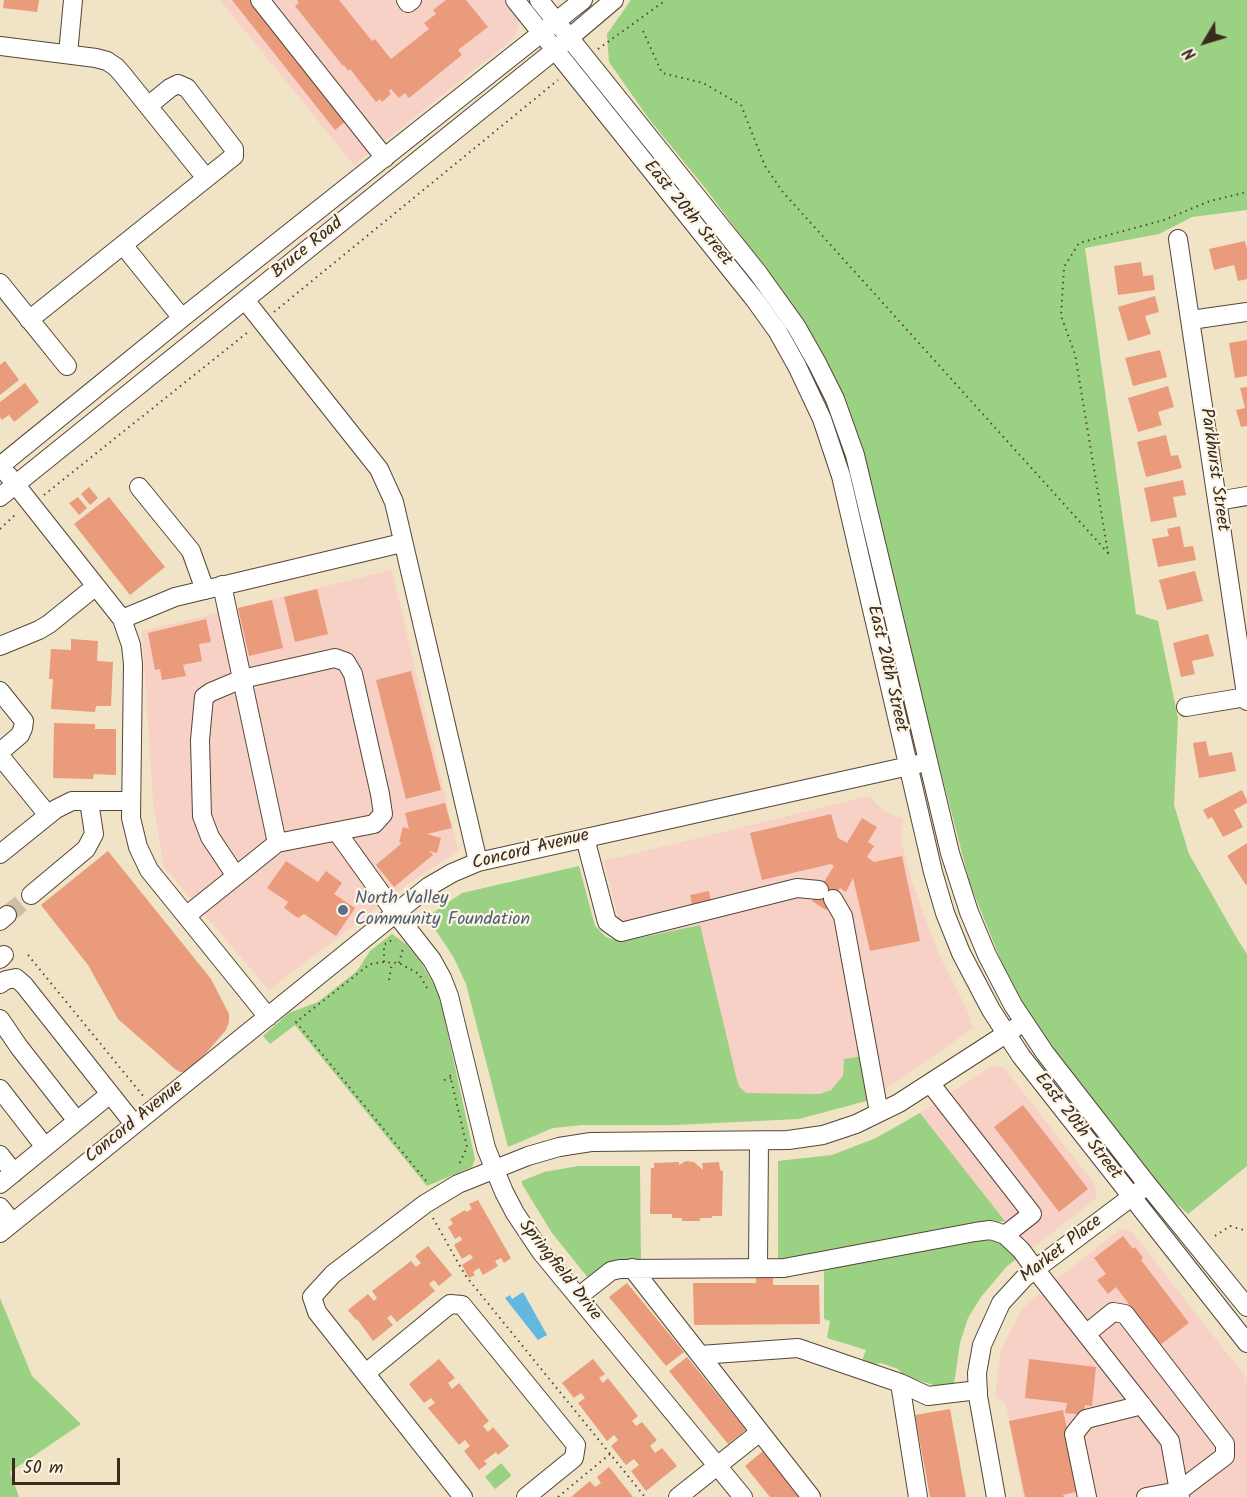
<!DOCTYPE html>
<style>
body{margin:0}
#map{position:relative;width:1247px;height:1497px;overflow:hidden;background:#f1e3c5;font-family:Kalam,sans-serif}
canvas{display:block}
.north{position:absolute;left:1175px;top:12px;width:60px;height:60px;-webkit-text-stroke:4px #fcf5e5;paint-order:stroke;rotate:232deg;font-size:16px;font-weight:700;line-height:24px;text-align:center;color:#3b2a1e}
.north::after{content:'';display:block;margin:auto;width:21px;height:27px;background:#3b2a1e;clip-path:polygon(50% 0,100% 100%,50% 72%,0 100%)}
.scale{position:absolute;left:12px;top:1458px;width:108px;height:27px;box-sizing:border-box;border:3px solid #3b2a1e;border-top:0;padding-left:8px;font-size:18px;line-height:21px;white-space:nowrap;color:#3b2a1e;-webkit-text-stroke:4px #fcf5e5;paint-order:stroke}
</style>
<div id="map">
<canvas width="1247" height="1497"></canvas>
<div class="north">N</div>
<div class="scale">50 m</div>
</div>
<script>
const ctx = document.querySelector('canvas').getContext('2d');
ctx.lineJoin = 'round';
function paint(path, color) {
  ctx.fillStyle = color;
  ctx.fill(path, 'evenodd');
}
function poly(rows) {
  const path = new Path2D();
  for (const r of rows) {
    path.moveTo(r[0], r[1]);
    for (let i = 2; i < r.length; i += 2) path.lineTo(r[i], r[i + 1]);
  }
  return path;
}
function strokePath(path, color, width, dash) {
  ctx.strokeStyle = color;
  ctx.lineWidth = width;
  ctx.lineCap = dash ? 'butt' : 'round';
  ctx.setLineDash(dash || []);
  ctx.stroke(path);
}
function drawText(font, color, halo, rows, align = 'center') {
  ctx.font = font + ' Kalam,sans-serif';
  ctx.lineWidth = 4.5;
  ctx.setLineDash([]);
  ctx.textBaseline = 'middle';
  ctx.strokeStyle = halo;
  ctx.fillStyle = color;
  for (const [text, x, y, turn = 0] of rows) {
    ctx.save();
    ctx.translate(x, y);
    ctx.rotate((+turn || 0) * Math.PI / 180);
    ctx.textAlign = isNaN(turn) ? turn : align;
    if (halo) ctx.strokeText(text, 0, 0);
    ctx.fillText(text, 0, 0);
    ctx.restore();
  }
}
const built = poly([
 [220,0,505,0,518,17,519,27,513,39,354,165],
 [392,570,458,851,415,879,269,990,164,867,153,801,142,631],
 [869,796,885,812,903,819,901,840,912,882,937,950,969,1014,973,1028,870,1100,843,1076,831,1090,819,1094,746,1093,739,1086,736,1076,699,925,624,941,604,861],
 [994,1065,1004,1068,1093,1182,1097,1192,1096,1198,1029,1251,920,1113],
 [1120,1229,1127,1229,1133,1233,1247,1379,1247,1497,1023,1497,1006,1404,995,1397,1001,1350,1023,1308,1041,1292]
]);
const green = poly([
 [631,0,1247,0,1247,210,1192,217,1159,234,1085,248,1136,614,1158,621,1178,718,1174,805,1189,854,1239,942,1247,954,1247,1166,1188,1214,1165,1193,1039,1030,1008,978,970,884,846,405,799,314,706,189,649,119,609,62,607,34],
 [579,866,595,926,606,937,620,942,700,925,736,1076,739,1086,746,1093,819,1094,831,1090,843,1076,844,1059,863,1056,870,1100,799,1119,675,1125,582,1125,553,1128,508,1147,466,984,454,958,427,917,462,893],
 [392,934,406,944,420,961,439,993,475,1159,472,1167,427,1186,295,1025,270,1044,263,1036,289,1013,318,1002,357,971,370,951],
 [920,1113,1005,1221,778,1260,778,1161,832,1155,876,1138],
 [578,1166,640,1166,641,1264,607,1263,589,1279,552,1233,522,1184,522,1181,544,1172],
 [983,1238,995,1240,1006,1244,1018,1258,1007,1266,981,1297,968,1318,960,1343,954,1384,940,1387,905,1376,898,1369,881,1363,872,1365,861,1363,866,1350,827,1338,830,1321,824,1319,824,1267],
 [0,1298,32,1376,81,1424,10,1472,19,1497,0,1497],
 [501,1463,511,1475,511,1476,495,1489,485,1477]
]);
const water = poly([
 [523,1292,547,1335,538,1340,505,1298,510,1295,512,1299]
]);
const building = poly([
 [4,0,39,0,37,12,3,8],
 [232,0,250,0,346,121,335,130],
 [297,0,339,0,372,41,375,39,391,59,429,29,424,23,436,14,433,10,446,0,466,0,488,27,458,50,462,55,409,98,405,93,399,98,391,89,389,91,391,94,382,102,380,99,376,102,350,69,348,71,344,65,343,66,295,6,299,3],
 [1245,241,1247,249,1247,279,1238,281,1234,265,1214,270,1209,249],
 [1141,262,1143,276,1153,275,1155,290,1118,295,1114,266],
 [1155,296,1159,312,1145,316,1151,334,1128,341,1118,307],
 [1247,340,1247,376,1235,378,1229,343],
 [1160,350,1167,377,1133,386,1125,358],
 [5,361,19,380,0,395,0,365],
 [25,383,39,402,14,422,9,415,2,420,0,417,0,402],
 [1168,386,1174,407,1158,412,1162,425,1138,432,1128,398],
 [1247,387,1247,426,1241,427,1236,410,1245,408,1240,388],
 [1166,435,1171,456,1178,455,1182,468,1146,477,1137,442],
 [1183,480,1186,495,1173,497,1177,517,1151,522,1144,488],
 [89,487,98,498,90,505,81,494],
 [78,497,87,508,79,515,69,503],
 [109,497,165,567,130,595,74,524],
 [1180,526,1184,547,1193,546,1196,560,1158,567,1152,539,1169,536,1167,529],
 [1195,571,1203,601,1167,610,1159,580],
 [317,589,328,634,295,642,284,597],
 [272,600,283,648,249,656,238,608],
 [206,619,211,642,199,644,202,661,183,665,186,676,162,680,160,669,155,670,148,633],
 [1208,634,1214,656,1192,661,1195,674,1181,677,1173,643],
 [71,639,98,641,97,661,113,662,111,706,96,706,95,712,51,709,53,679,49,679,51,649,71,650],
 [411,671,441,790,406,799,376,680],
 [54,723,95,724,95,729,116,729,116,775,94,774,93,779,53,778],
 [1206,741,1209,756,1232,752,1236,771,1199,778,1193,743],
 [1242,790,1247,800,1247,803,1234,810,1243,827,1223,837,1212,817,1208,819,1203,810],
 [445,803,452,828,427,834,441,838,437,853,429,851,433,855,394,887,376,865,402,843,399,842,403,827,409,829,405,813],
 [831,814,838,838,847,843,862,818,877,827,868,842,874,846,867,857,874,862,902,856,920,941,870,951,853,878,846,892,840,888,826,910,812,901,834,866,831,864,762,880,750,833],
 [1247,843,1247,884,1246,885,1227,856],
 [108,851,211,979,229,1014,229,1022,226,1030,194,1067,187,1072,180,1072,175,1069,118,1019,88,965,41,905],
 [286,861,318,882,326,871,342,883,334,894,355,908,336,936,304,914,298,918,284,908,288,902,267,888],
 [709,891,711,901,692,905,690,895],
 [1023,1105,1088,1189,1059,1212,994,1127],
 [686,1161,694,1162,703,1170,702,1163,719,1162,720,1170,723,1171,722,1216,712,1216,712,1218,700,1218,700,1221,682,1221,682,1218,672,1218,672,1214,650,1214,651,1168,654,1168,654,1163,679,1162,679,1165],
 [478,1200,511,1258,504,1263,501,1258,495,1261,498,1266,483,1275,479,1268,473,1272,475,1275,469,1278,462,1265,473,1258,470,1254,462,1259,454,1245,462,1240,460,1236,455,1239,448,1227,453,1224,450,1219,465,1210,466,1212,472,1209,469,1204],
 [1123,1236,1133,1249,1135,1247,1143,1258,1141,1260,1189,1323,1160,1345,1116,1287,1108,1294,1097,1280,1106,1274,1094,1258],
 [428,1246,452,1275,439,1286,434,1280,429,1284,435,1291,397,1322,391,1315,387,1318,393,1325,373,1341,357,1319,356,1320,348,1310,368,1294,374,1301,377,1298,372,1291,411,1261,416,1267,421,1263,415,1256],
 [756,1278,773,1278,773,1285,819,1285,820,1324,694,1325,693,1283,756,1283],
 [627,1283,684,1352,666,1366,609,1297],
 [687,1357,746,1430,728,1444,669,1371],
 [439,1359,455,1378,448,1383,452,1389,459,1383,489,1421,483,1426,488,1432,493,1427,509,1446,498,1455,496,1452,484,1461,487,1464,479,1470,464,1451,470,1446,465,1440,459,1445,428,1408,435,1403,431,1398,424,1403,409,1384],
 [593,1359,605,1374,599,1378,603,1383,608,1378,638,1416,632,1421,636,1426,642,1422,657,1440,650,1446,655,1453,662,1448,677,1466,646,1491,631,1471,639,1465,634,1459,626,1465,611,1446,618,1440,614,1435,607,1441,578,1403,585,1398,581,1393,574,1398,562,1383],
 [1029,1359,1096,1367,1092,1406,1085,1405,1084,1415,1065,1413,1067,1403,1025,1398],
 [950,1409,966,1497,930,1497,915,1415],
 [1063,1410,1080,1491,1063,1495,1064,1497,1025,1497,1009,1421],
 [763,1451,797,1494,799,1492,803,1497,770,1497,745,1466],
 [609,1467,633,1497,571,1497,590,1481,595,1487,601,1483,597,1477]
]);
const minorTunnel = poly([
 [7,915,31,895]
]);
const path = poly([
 [643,31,662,73,703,83,741,105,765,166,782,191,1108,553,1075,354,1061,316,1064,267,1079,243,1164,220,1210,201,1247,192],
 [598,49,666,0],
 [274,312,558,80],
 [44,495,248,332],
 [0,529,17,513],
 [28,955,144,1097],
 [384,962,384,945,390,941,396,941],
 [399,963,403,948],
 [389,980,392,963],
 [427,988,419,974,399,963,382,962,370,964,296,1022,427,1182,429,1181],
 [450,1075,467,1147,458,1167],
 [444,1080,451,1078],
 [433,1218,465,1275,645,1497],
 [1215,1236,1230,1226,1247,1231],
 [558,1497,610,1454]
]);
const minor = poly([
 [260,0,385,158],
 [406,0,408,3,412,0],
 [515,0,755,300,778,332,797,366,822,419,841,476,933,872,945,913,961,953,991,1010,1021,1056,1247,1343],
 [539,0,758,273,796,326,817,363,835,399,855,455,950,853,969,912,987,955,1013,1005,1045,1053,1147,1184,1247,1307],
 [0,46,96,58,107,61,116,67,123,75,206,178],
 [68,54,73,0],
 [1178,239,1247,701],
 [123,245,182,318],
 [0,283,67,366],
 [245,300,379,469,394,502,478,862],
 [29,320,234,156,234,149,187,88,178,84,170,88,148,106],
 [1191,320,1247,312],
 [0,466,182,318,583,0],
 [8,475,122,619,131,645,133,664,131,818,138,847,149,870,268,1017],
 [139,487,191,551,205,590],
 [0,497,555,50,614,0],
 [1217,501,1247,496],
 [222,585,277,843],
 [122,619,175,597,402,543],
 [0,646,39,630,49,624,96,586],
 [0,691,24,721,23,728,20,735,0,752],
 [1186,707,1246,697],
 [0,756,48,815],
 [337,832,396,914,432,960,442,978,449,996,486,1148,504,1192,515,1213,541,1252,743,1497],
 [585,838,607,922,621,932,797,888,819,890],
 [0,854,56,809,72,801,131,801],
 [31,895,86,849,94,834,89,801],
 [833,899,843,916,879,1113],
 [186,916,236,876,277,843,374,824,383,814,380,794,353,674,346,662,335,658,242,679,211,692,204,697,200,740,202,816,210,837,236,876],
 [0,921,7,915],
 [0,959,4,955],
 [0,984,6,980,16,978,24,985,134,1124],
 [0,1019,19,1047,77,1121,110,1094],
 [930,1083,1032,1214,1005,1235],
 [0,1089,45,1147],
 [0,1155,14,1173],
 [0,1184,77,1121],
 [0,1207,12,1222],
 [0,1233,428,887,452,873,478,862,918,764],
 [632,1268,700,1355,798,1348,900,1383],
 [758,1268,759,1141],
 [578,1297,611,1271,620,1269,784,1268,975,1232,990,1230,997,1232,1005,1235,1021,1250,1035,1269,1170,1441,1180,1497],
 [1086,1334,1113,1312,1125,1314,1225,1444,1225,1456,1179,1491,1146,1497],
 [700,1355,811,1497],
 [366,1373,450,1304,462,1305,576,1445,574,1458,526,1497],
 [463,1497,317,1312,312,1297,333,1274,425,1204,458,1184,528,1156,559,1147,591,1142,788,1140,823,1135,856,1124,899,1103,1015,1028],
 [678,1497,760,1432],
 [918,1497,900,1383,928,1396,978,1390],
 [996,1497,978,1396,977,1373,982,1345,1001,1303,1025,1277,1142,1189],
 [1087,1497,1074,1434,1086,1419,1142,1405]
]);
const markers = [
 [343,910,6,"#5c6f8a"]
];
const streetNames = [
 ["East 20th Street",687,214,51],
 ["Bruce Road",308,249,-39],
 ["Parkhurst Street",1213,470,82],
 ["East 20th Street",886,669,77],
 ["Concord Avenue",531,851,-14],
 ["Concord Avenue",135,1123,-39],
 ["East 20th Street",1077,1127,52],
 ["Market Place",1062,1250,-38],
 ["Springfield Drive",559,1271,52]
];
const serviceNames = [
 ["North Valley",355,900],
 ["Community Foundation",355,921]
];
paint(built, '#f7d1c6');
paint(green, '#9bd183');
paint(water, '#62b8df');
paint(building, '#ea9b7b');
strokePath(minorTunnel, '#cdbea4', 18, [18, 9]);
strokePath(minor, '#564637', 20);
strokePath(path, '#564637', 2, [1.5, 4.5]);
strokePath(minor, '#fff', 18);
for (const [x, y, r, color] of markers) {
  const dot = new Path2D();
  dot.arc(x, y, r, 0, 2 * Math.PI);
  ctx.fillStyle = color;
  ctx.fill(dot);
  strokePath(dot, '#fcf5e5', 2);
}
drawText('18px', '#3b2a1e', '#fcf5e5', streetNames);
drawText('18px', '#4e5e75', '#fcf5e5', serviceNames, 'left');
</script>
